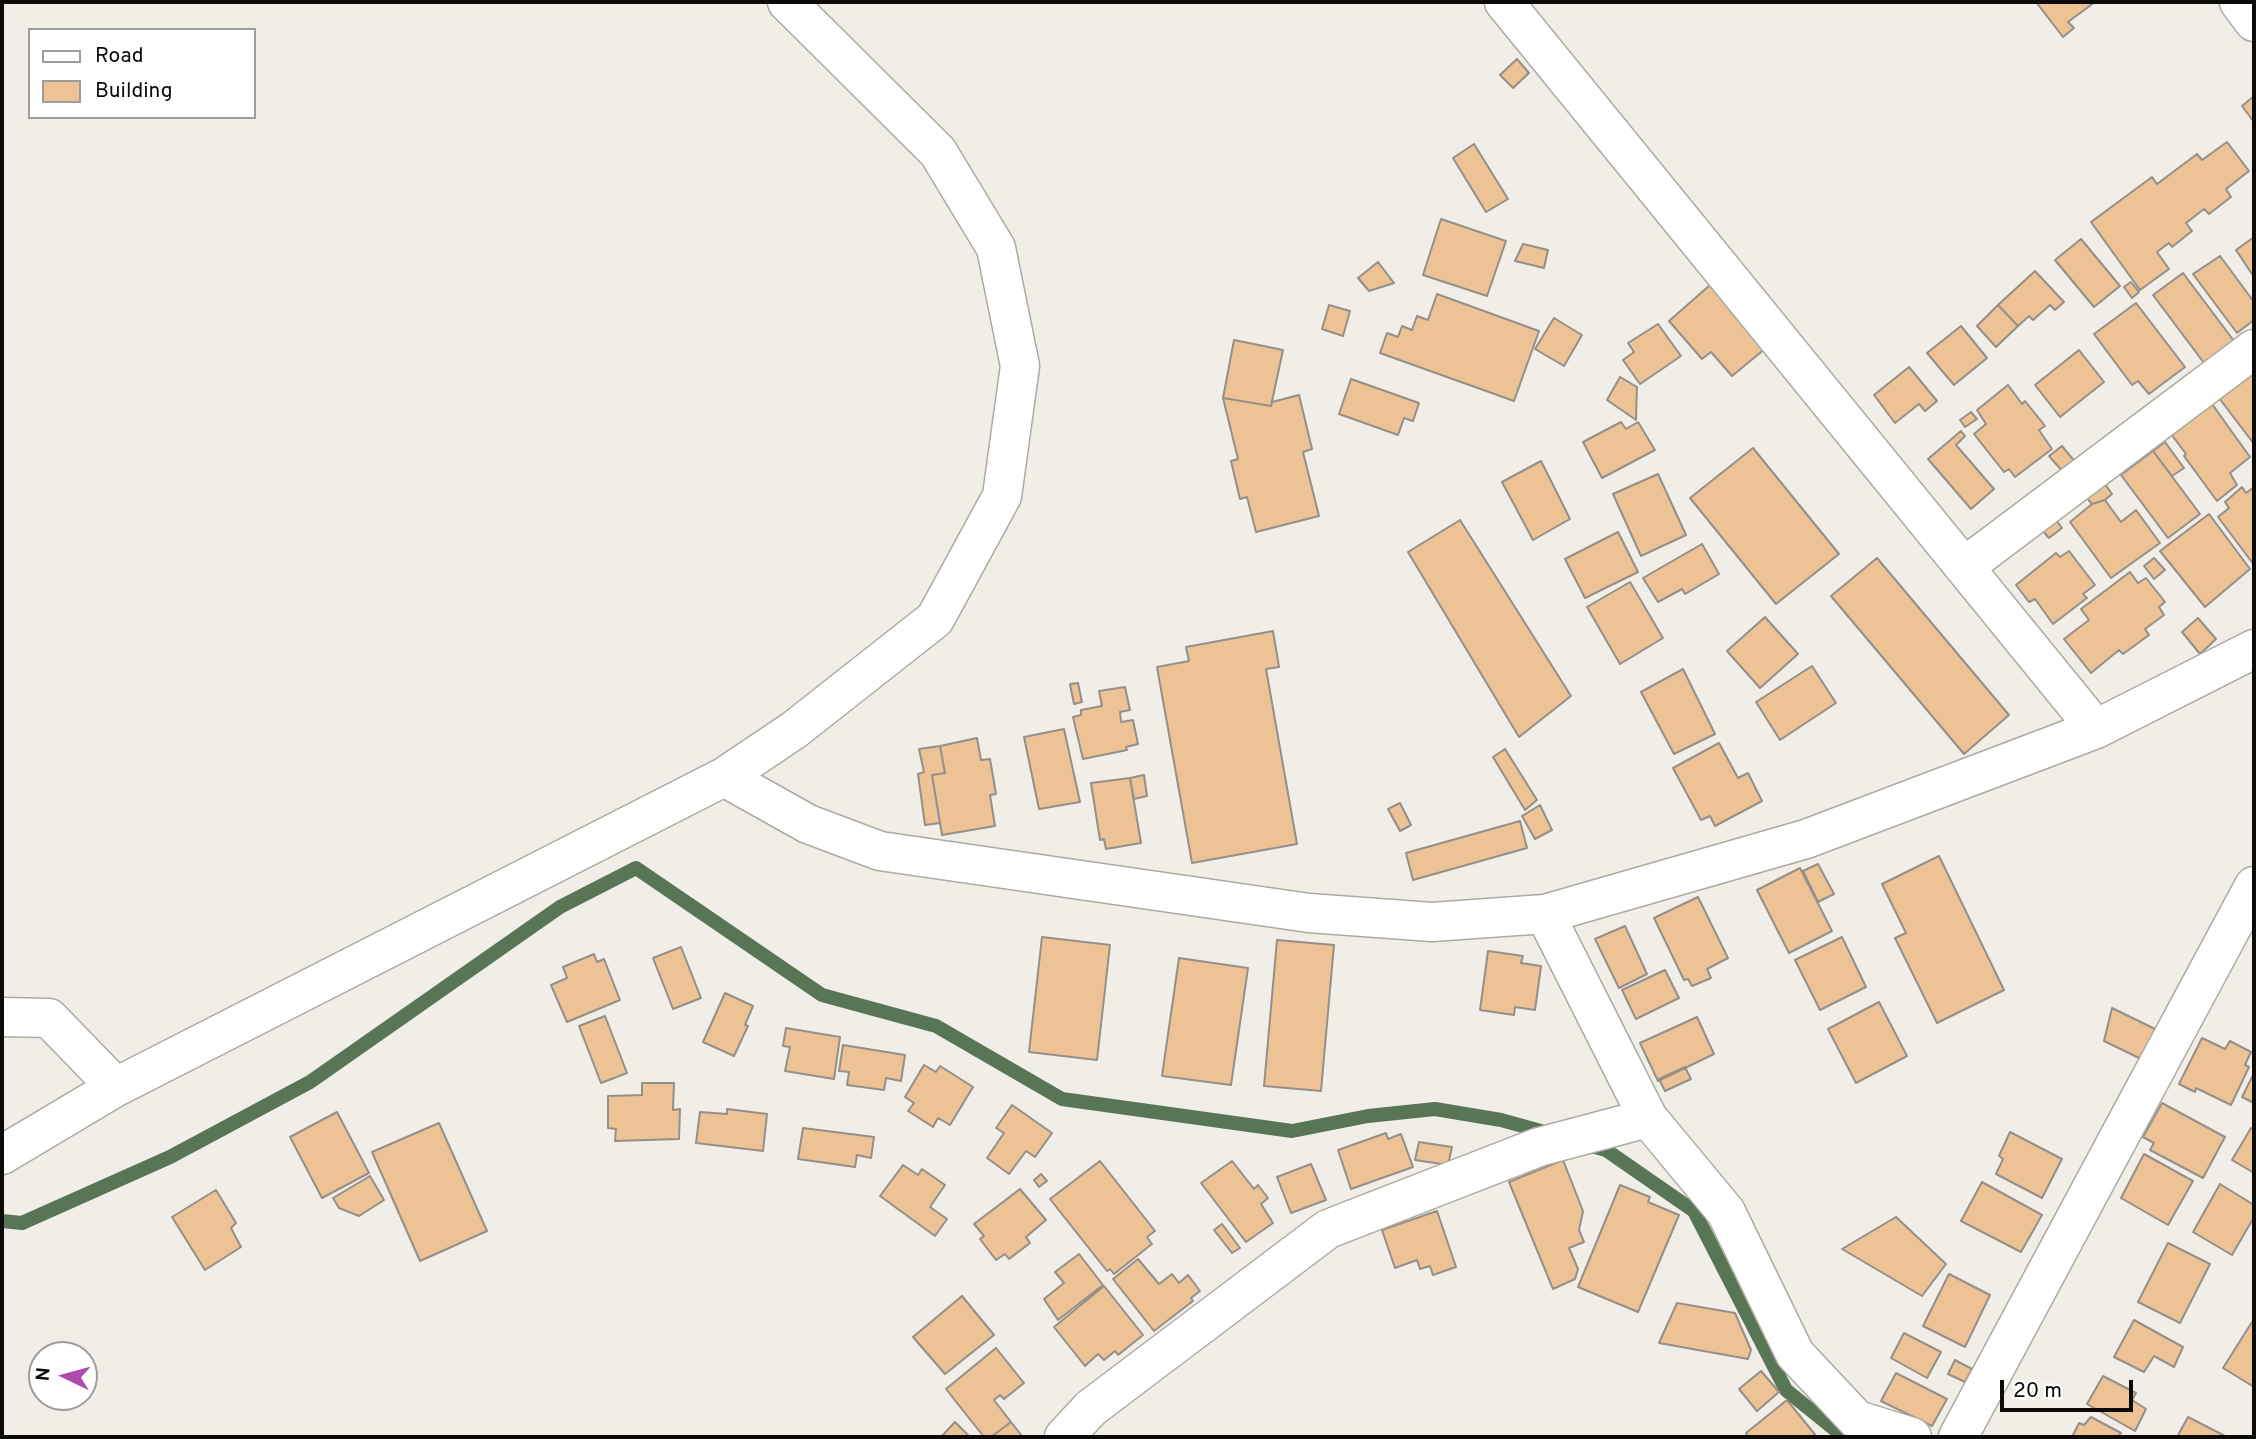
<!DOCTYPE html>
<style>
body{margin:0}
#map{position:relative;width:2256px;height:1439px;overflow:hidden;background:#f0eee6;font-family:Overpass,sans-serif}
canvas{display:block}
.frame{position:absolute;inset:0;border:4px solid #0c0b09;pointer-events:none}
.legend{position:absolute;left:28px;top:28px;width:228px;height:91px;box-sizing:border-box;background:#fff;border:2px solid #9e9d9d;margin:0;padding:9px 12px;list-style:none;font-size:21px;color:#0c0b09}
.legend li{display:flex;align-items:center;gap:14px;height:35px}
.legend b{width:35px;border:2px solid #9e9d9d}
.north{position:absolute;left:28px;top:1341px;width:70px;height:70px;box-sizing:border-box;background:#fff;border:2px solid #9e9d9d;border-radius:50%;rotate:275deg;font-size:19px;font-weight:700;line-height:28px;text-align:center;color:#0c0b09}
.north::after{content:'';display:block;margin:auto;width:24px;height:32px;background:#af4aaf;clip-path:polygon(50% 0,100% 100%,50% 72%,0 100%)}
.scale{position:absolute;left:2000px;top:1380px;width:133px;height:32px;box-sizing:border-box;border:4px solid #0c0b09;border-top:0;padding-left:9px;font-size:21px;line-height:24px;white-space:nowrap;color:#0c0b09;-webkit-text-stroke:5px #fff;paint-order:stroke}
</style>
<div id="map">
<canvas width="2256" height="1439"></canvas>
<div class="frame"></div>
<ul class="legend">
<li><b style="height:9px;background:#fff"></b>Road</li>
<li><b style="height:19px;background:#edc294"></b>Building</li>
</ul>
<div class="north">N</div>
<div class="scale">20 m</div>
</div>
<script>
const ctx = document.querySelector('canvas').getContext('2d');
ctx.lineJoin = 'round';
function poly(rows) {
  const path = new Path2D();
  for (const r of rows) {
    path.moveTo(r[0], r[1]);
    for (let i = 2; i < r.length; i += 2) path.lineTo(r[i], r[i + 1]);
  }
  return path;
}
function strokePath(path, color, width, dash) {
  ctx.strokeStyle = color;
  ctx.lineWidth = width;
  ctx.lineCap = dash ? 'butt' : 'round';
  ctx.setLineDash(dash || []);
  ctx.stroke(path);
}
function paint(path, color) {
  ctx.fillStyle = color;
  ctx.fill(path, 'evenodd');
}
const stream = poly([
 [1588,1145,1606,1150,1694,1211,1786,1390,1844,1437],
 [2,1221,22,1223,170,1157,310,1082,560,907,636,868,822,995,936,1026,1062,1099,1292,1131,1368,1116,1435,1109,1501,1120,1548,1133]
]);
const building = poly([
 [2036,2,2095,2,2068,22,2074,28,2063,37,2036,2],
 [1517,59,1529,73,1513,88,1500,75,1517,59],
 [2254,96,2254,122,2242,106,2254,96],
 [2227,142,2249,171,2226,189,2231,197,2209,214,2204,209,2186,223,2192,231,2172,247,2169,243,2157,252,2169,269,2140,290,2091,222,2152,177,2157,184,2197,154,2202,160,2227,142],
 [1474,144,1508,199,1486,212,1453,158,1474,144],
 [1441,219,1506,241,1487,296,1423,275,1441,219],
 [2254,237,2254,277,2236,250,2254,237],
 [2081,239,2120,286,2094,307,2055,260,2081,239],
 [1523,244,1548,250,1544,268,1515,261,1523,244],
 [2220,256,2254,302,2254,320,2237,333,2193,274,2220,256],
 [1378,262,1394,283,1369,291,1358,278,1378,262],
 [2035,271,2064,302,2055,310,2050,305,2033,320,2029,316,2018,326,1998,305,2035,271],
 [2183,273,2234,341,2204,363,2153,295,2183,273],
 [2131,282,2139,292,2132,298,2124,287,2131,282],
 [1710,285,1766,348,1732,376,1711,352,1702,359,1669,321,1710,285],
 [1437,294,1539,331,1514,401,1380,353,1387,333,1398,337,1402,326,1412,330,1417,316,1428,320,1437,294],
 [2136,303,2185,367,2149,394,2138,381,2132,385,2094,334,2136,303],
 [1329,305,1350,311,1343,336,1322,329,1329,305],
 [1998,305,2018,326,1996,347,1977,326,1998,305],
 [1554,318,1582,335,1564,366,1535,349,1554,318],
 [1658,324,1681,356,1640,384,1623,360,1634,352,1628,343,1658,324],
 [1961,326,1987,358,1954,385,1927,353,1961,326],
 [1234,340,1283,350,1271,406,1223,398,1234,340],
 [2079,350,2104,382,2060,417,2035,385,2079,350],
 [1909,367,1937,401,1925,411,1919,404,1895,423,1874,395,1909,367],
 [2254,371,2254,444,2219,398,2254,371],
 [1620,377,1637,387,1636,420,1607,400,1620,377],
 [1351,379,1419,403,1413,421,1404,418,1398,435,1339,414,1351,379],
 [2008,385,2022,404,2025,401,2045,426,2039,430,2052,449,2015,477,2009,469,2004,472,1974,434,1986,424,1977,410,2008,385],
 [1299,395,1312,449,1303,452,1319,516,1256,532,1247,497,1240,499,1231,461,1238,459,1223,398,1271,406,1272,402,1299,395],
 [2212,404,2250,457,2230,473,2237,485,2217,501,2184,456,2186,454,2171,434,2212,404],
 [1971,412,1977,419,1965,427,1960,420,1971,412],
 [1621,422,1626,429,1638,422,1655,450,1602,478,1583,442,1621,422],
 [1961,431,1965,436,1956,445,1994,489,1971,509,1928,459,1961,431],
 [2165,442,2184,468,2172,476,2153,451,2165,442],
 [2062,446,2076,463,2064,473,2049,456,2062,446],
 [1753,448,1839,554,1776,604,1690,498,1753,448],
 [2153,451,2200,514,2168,538,2121,475,2153,451],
 [1541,461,1570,519,1533,540,1502,482,1541,461],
 [1658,474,1686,535,1641,556,1613,494,1658,474],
 [2105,484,2112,494,2105,500,2092,504,2086,497,2105,484],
 [2242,487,2246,493,2254,487,2254,565,2218,517,2229,508,2225,502,2242,487],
 [2105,500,2121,522,2136,510,2160,543,2111,578,2070,522,2092,504,2105,500],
 [2209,514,2250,569,2205,607,2160,551,2209,514],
 [1460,520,1571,696,1519,737,1408,552,1460,520],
 [2056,520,2062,528,2049,538,2042,530,2056,520],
 [1618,532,1638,572,1585,598,1565,559,1618,532],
 [1702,544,1719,574,1685,594,1682,589,1658,602,1643,578,1702,544],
 [2069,551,2095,585,2083,594,2087,598,2053,624,2035,599,2029,602,2016,585,2056,553,2060,557,2069,551],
 [1877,558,2009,715,1964,754,1831,596,1877,558],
 [2154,558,2165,570,2154,579,2144,566,2154,558],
 [2130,572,2138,583,2146,578,2165,602,2159,607,2164,615,2145,629,2149,635,2123,654,2119,650,2091,673,2064,639,2089,620,2081,609,2130,572],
 [1630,582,1663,638,1620,664,1587,607,1630,582],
 [1765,617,1798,654,1760,688,1727,651,1765,617],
 [2198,618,2216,639,2200,654,2182,632,2198,618],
 [1273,631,1279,667,1266,669,1297,844,1192,863,1157,667,1189,661,1186,647,1273,631],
 [1812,666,1836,703,1780,740,1756,702,1812,666],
 [1683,669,1715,734,1674,754,1641,692,1683,669],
 [1078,683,1082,702,1074,704,1070,684,1078,683],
 [1125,687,1130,710,1120,712,1121,722,1133,720,1138,744,1126,747,1127,750,1083,759,1073,717,1081,715,1081,710,1102,706,1099,691,1125,687],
 [1064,729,1080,802,1039,809,1024,737,1064,729],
 [977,738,981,760,990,759,996,794,990,795,995,826,942,835,932,775,945,773,940,746,977,738],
 [1719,743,1738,778,1748,773,1762,801,1715,826,1710,816,1701,820,1673,768,1719,743],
 [940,746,945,773,932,775,940,823,925,825,918,774,924,772,919,749,940,746],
 [1505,749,1537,800,1525,810,1493,757,1505,749],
 [1144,775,1147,796,1134,799,1130,778,1144,775],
 [1130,778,1141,843,1106,849,1104,839,1100,840,1091,783,1130,778],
 [1400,803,1411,825,1400,831,1388,809,1400,803],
 [1540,805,1552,830,1535,839,1522,816,1540,805],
 [1520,821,1527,848,1413,880,1406,853,1520,821],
 [1939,856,2004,990,1937,1023,1895,938,1906,933,1882,884,1939,856],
 [1818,864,1834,894,1818,902,1803,871,1818,864],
 [1800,868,1832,931,1789,953,1757,890,1800,868],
 [1698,897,1728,958,1707,969,1711,978,1692,986,1688,979,1684,980,1654,918,1698,897],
 [1625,926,1647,974,1619,988,1595,939,1625,926],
 [1042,937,1110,945,1097,1060,1029,1052,1042,937],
 [1842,937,1866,987,1820,1010,1795,960,1842,937],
 [1277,940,1334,945,1321,1091,1264,1086,1277,940],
 [681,947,701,998,673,1009,653,958,681,947],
 [1488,951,1523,956,1521,963,1541,966,1535,1010,1515,1007,1514,1015,1480,1010,1488,951],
 [594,954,597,962,604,959,620,1000,567,1022,551,985,567,978,563,967,594,954],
 [1179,958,1248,968,1231,1085,1162,1076,1179,958],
 [1665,970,1679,998,1636,1019,1622,990,1665,970],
 [725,993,753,1006,745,1025,748,1026,734,1056,703,1042,725,993],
 [1879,1002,1907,1056,1856,1083,1828,1029,1879,1002],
 [2112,1008,2155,1029,2141,1059,2104,1041,2112,1008],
 [605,1016,627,1073,601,1083,579,1026,605,1016],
 [1697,1017,1714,1054,1658,1081,1640,1043,1697,1017],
 [786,1028,840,1037,834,1079,785,1071,790,1047,783,1046,786,1028],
 [2202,1038,2225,1049,2230,1041,2251,1052,2245,1065,2249,1067,2231,1105,2196,1088,2195,1092,2179,1084,2202,1038],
 [843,1045,905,1055,901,1081,886,1078,884,1090,847,1085,849,1072,839,1071,843,1045],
 [924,1065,936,1072,940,1066,973,1087,950,1125,938,1118,933,1127,908,1111,914,1103,905,1097,924,1065],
 [1685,1067,1691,1079,1665,1091,1659,1079,1685,1067],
 [2254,1073,2254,1103,2242,1097,2254,1073],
 [642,1083,674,1083,673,1110,680,1109,679,1139,615,1141,616,1129,608,1128,608,1096,642,1095,642,1083],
 [2162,1103,2225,1137,2203,1178,2150,1150,2154,1143,2143,1137,2162,1103],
 [1012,1105,1052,1133,1035,1157,1026,1151,1009,1174,987,1158,1004,1133,996,1128,1012,1105],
 [727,1109,767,1114,763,1151,696,1143,700,1112,727,1114,727,1109],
 [337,1112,369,1173,322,1198,290,1137,337,1112],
 [439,1123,487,1231,420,1261,372,1152,439,1123],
 [803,1128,874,1137,871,1158,857,1155,855,1167,798,1159,803,1128],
 [2251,1128,2254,1130,2254,1173,2232,1160,2251,1128],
 [2010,1132,2062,1159,2042,1198,1996,1174,2003,1159,1999,1156,2010,1132],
 [1386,1133,1388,1139,1401,1134,1413,1167,1351,1189,1338,1150,1386,1133],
 [1419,1142,1452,1147,1448,1165,1415,1160,1419,1142],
 [2144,1154,2193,1181,2168,1225,2121,1198,2144,1154],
 [1563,1160,1583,1211,1579,1230,1584,1242,1569,1248,1578,1269,1575,1279,1553,1289,1509,1182,1563,1160],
 [1100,1161,1155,1231,1147,1237,1152,1244,1114,1274,1110,1269,1107,1271,1050,1199,1100,1161],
 [1232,1161,1254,1189,1258,1185,1268,1198,1261,1204,1273,1223,1246,1242,1201,1183,1232,1161],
 [1311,1164,1326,1200,1291,1213,1277,1177,1311,1164],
 [903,1165,918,1175,922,1169,945,1185,930,1207,947,1219,935,1236,880,1196,903,1165],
 [1041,1174,1047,1181,1039,1187,1034,1180,1041,1174],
 [370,1176,384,1200,359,1216,339,1208,333,1198,370,1176],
 [1982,1182,2042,1215,2021,1252,1961,1221,1982,1182],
 [2220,1184,2254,1205,2254,1217,2232,1255,2193,1232,2220,1184],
 [1620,1185,1650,1197,1648,1202,1679,1215,1638,1312,1578,1287,1620,1185],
 [1020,1189,1046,1220,1026,1237,1030,1243,1009,1259,1005,1254,996,1260,980,1239,984,1236,974,1224,1020,1189],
 [216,1190,236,1223,231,1228,241,1247,205,1270,172,1217,216,1190],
 [1437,1211,1456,1267,1433,1275,1430,1266,1420,1269,1417,1260,1395,1268,1382,1230,1437,1211],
 [1896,1217,1946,1264,1922,1296,1842,1249,1896,1217],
 [1222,1224,1240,1248,1232,1253,1214,1230,1222,1224],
 [2168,1243,2210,1264,2180,1323,2138,1302,2168,1243],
 [1079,1254,1103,1285,1058,1320,1044,1299,1064,1283,1055,1272,1079,1254],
 [1138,1259,1159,1284,1172,1274,1179,1283,1188,1275,1200,1291,1191,1298,1193,1301,1154,1331,1113,1279,1138,1259],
 [1949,1274,1990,1295,1965,1347,1923,1326,1949,1274],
 [1104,1286,1143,1335,1118,1355,1115,1351,1104,1360,1098,1354,1085,1366,1054,1327,1104,1286],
 [962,1296,994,1335,945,1374,913,1337,962,1296],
 [1677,1303,1735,1313,1751,1350,1748,1359,1659,1343,1677,1303],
 [2134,1320,2183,1347,2174,1367,2154,1356,2144,1372,2114,1357,2134,1320],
 [2252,1322,2254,1324,2254,1387,2223,1368,2252,1322],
 [1904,1333,1941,1352,1927,1378,1891,1358,1904,1333],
 [996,1348,1024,1383,1004,1399,1000,1395,994,1400,1011,1422,991,1437,984,1437,946,1389,996,1348],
 [1955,1360,1972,1369,1965,1382,1948,1374,1955,1360],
 [1761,1371,1779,1392,1757,1411,1739,1389,1761,1371],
 [1896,1373,1947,1399,1932,1426,1881,1401,1896,1373],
 [2103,1376,2136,1393,2132,1400,2146,1409,2135,1431,2087,1404,2103,1376],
 [1787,1400,1817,1437,1749,1437,1746,1433,1787,1400],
 [2091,1417,2121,1433,2118,1437,2072,1437,2079,1423,2084,1425,2091,1417],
 [2188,1417,2227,1437,2177,1437,2188,1417],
 [955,1422,970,1437,941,1437,955,1422],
 [1011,1422,1022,1436,991,1437,1011,1422]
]);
const street = poly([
 [1504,2,2096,729],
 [2239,2,2254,22],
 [1964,567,2254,349],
 [724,777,808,824,880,851,1309,913,1432,922,1545,914,1806,839,2096,729,2254,649],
 [1545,914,1648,1118,1726,1212,1795,1354,1857,1420,1912,1437],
 [2,1017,49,1018,116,1087],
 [2,1155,116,1087,724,777,794,730,935,619,1002,496,1020,366,996,248,938,152,787,2],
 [1064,1437,1091,1408,1328,1229,1539,1147,1648,1118],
 [1958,1437,2254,886]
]);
strokePath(stream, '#587556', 14);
paint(building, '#edc294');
strokePath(building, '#958f8a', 2);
strokePath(street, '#acaaa2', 41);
strokePath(street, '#fff', 38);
</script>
